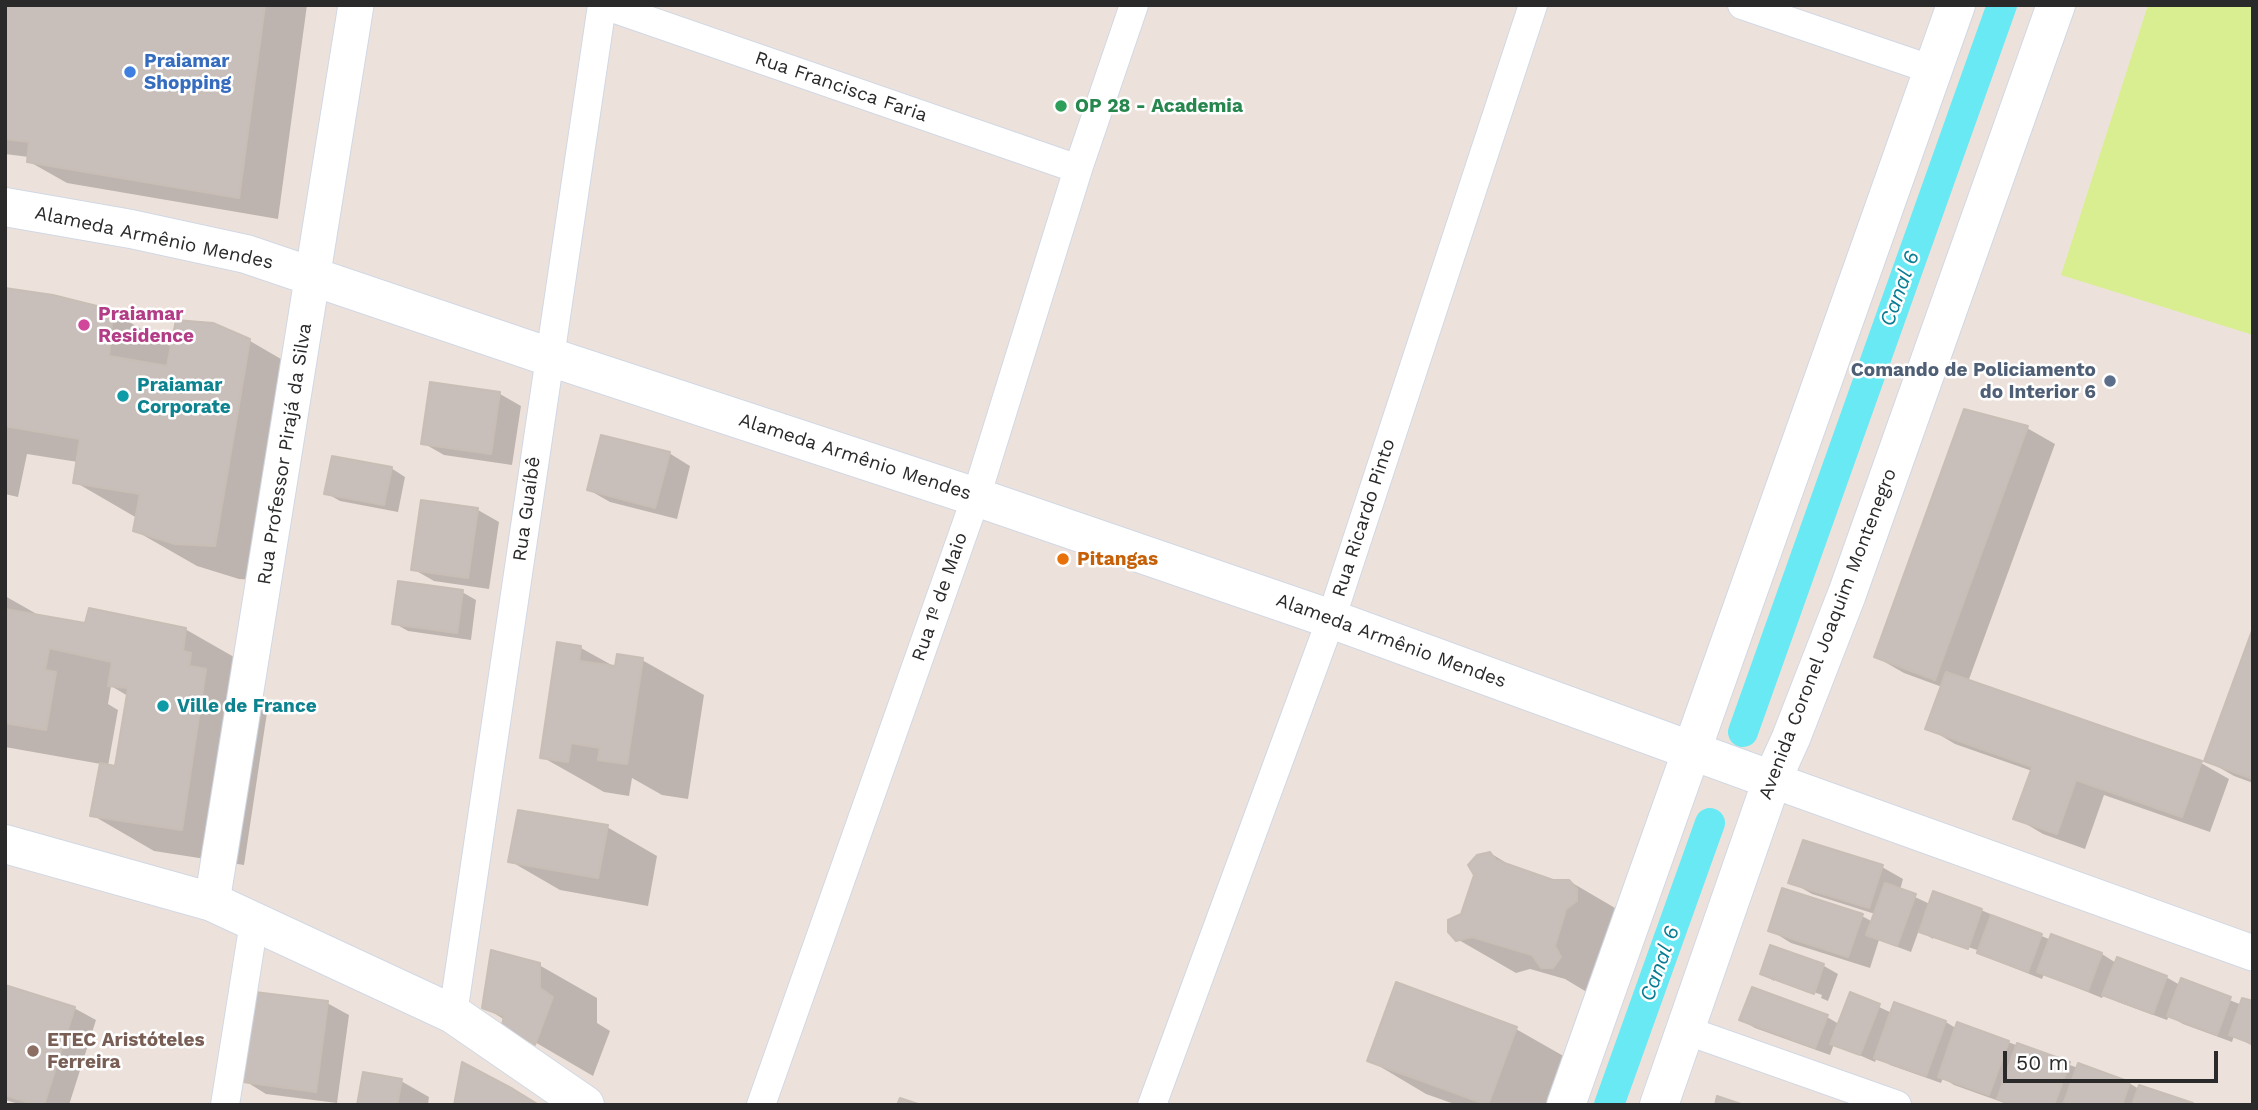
<!DOCTYPE html>
<meta charset="utf-8">
<style>
body{margin:0}
#map{position:relative;width:2258px;height:1110px;overflow:hidden;background:#ede2db;font-family:"Work Sans",sans-serif}
canvas{display:block}
.frame{position:absolute;inset:0;border:7px solid #2a2a2a;pointer-events:none}
.scale{position:absolute;left:2003px;top:1051px;width:215px;height:32px;box-sizing:border-box;border:4px solid #2a2a2a;border-top:0;padding-left:9px;font-size:21px;line-height:24px;white-space:nowrap;color:#2a2a2a;-webkit-text-stroke:5px #fff;paint-order:stroke}
</style>
<div id="map">
<canvas width="2258" height="1110"></canvas>
<div class="frame"></div>
<div class="scale">50 m</div>
</div>
<script>
const ctx = document.querySelector('canvas').getContext('2d');
ctx.lineJoin = 'round';
function paint(path, color) {
  ctx.fillStyle = color;
  ctx.fill(path, 'evenodd');
}
function poly(rows) {
  const path = new Path2D();
  for (const r of rows) {
    path.moveTo(r[0], r[1]);
    for (let i = 2; i < r.length; i += 2) path.lineTo(r[i], r[i + 1]);
  }
  return path;
}
function strokePath(path, color, width, dash) {
  ctx.strokeStyle = color;
  ctx.lineWidth = width;
  ctx.lineCap = dash ? 'butt' : 'round';
  ctx.setLineDash(dash || []);
  ctx.stroke(path);
}
function drawText(font, color, halo, rows, align = 'center') {
  ctx.font = font + ' "Work Sans",sans-serif';
  ctx.lineWidth = 5;
  ctx.setLineDash([]);
  ctx.textBaseline = 'middle';
  ctx.strokeStyle = halo;
  ctx.fillStyle = color;
  for (const [text, x, y, turn = 0] of rows) {
    ctx.save();
    ctx.translate(x, y);
    ctx.rotate((+turn || 0) * Math.PI / 180);
    ctx.textAlign = isNaN(turn) ? turn : align;
    if (halo) ctx.strokeText(text, 0, 0);
    ctx.fillText(text, 0, 0);
    ctx.restore();
  }
}
const pitch = poly([
 [2148,5,2253,5,2253,335,2061,275]
]);
const shadow = poly([
 [5,5,307,5,278,219,67,183,28,161,29,157,5,154],
 [5,290,112,312,172,347,250,341,312,377,277,581,239,579,197,566,134,530,137,518,75,482,78,462,27,454,18,497,5,494],
 [500,394,521,406,512,465,444,455,423,443],
 [1965,411,2027,428,2055,444,1968,682,2201,763,2229,779,2210,832,2104,795,2085,849,2043,834,2016,818,2032,771,1955,744,1928,728,1942,687,1904,673,1876,657],
 [669,453,690,466,677,519,610,502,589,490],
 [391,468,405,477,398,512,340,501,326,493],
 [478,510,499,522,489,589,434,581,413,569],
 [462,592,476,600,471,640,408,631,394,623],
 [5,596,42,617,86,625,185,629,248,665,252,697,268,706,244,865,154,851,92,815,101,764,5,747],
 [111,686,128,696,116,768,108,766,118,710,108,704],
 [2253,633,2253,783,2234,776,2206,760],
 [581,648,617,668,642,660,704,695,688,799,662,795,632,778,629,796,604,792,542,757],
 [607,827,657,856,648,906,560,890,510,861],
 [1490,853,1518,870,1552,882,1569,881,1627,915,1600,1000,1565,979,1530,969,1516,973,1457,939,1462,915],
 [1882,867,1903,879,1900,890,1930,904,1981,910,2051,940,2102,954,2116,963,2166,977,2180,985,2182,981,2242,1005,2253,1003,2253,1046,2234,1036,2232,1042,2183,1024,2169,1016,2167,1020,2118,1002,2104,994,2102,998,2044,974,2042,979,1976,953,1977,950,1933,935,1933,939,1919,930,1911,952,1879,940,1870,968,1791,943,1770,930,1862,916,1873,922,1875,914,1812,894,1791,882],
 [1771,947,1824,966,1838,974,1828,1001,1821,998,1822,995,1774,978,1774,981,1762,974],
 [539,965,597,998,597,1023,610,1031,593,1076,504,1024,505,1020,484,1007],
 [1397,985,1516,1029,1574,1062,1558,1105,1457,1105,1426,1094,1369,1060],
 [5,987,74,1008,96,1020,69,1105,22,1105,5,1100],
 [1851,994,1892,1013,1895,1004,1946,1022,1957,1029,2008,1042,2078,1068,2129,1083,2139,1089,2140,1087,2192,1105,2010,1105,1954,1085,1943,1078,1941,1083,1890,1065,1877,1057,1875,1062,1834,1044,1830,1055,1755,1028,1741,1020,1827,1017,1839,1024],
 [327,1003,349,1015,337,1103,266,1094,245,1081],
 [401,1081,429,1097,428,1105,359,1105]
]);
const canal = poly([
 [1743,732,2002,5],
 [1609,1105,1710,823]
]);
const building = poly([
 [5,5,265,5,239,198,27,162,29,142,5,139,5,5],
 [5,288,53,295,113,310,109,356,167,366,176,320,213,323,250,339,215,546,175,544,133,531,140,494,73,483,80,439,5,426,5,288],
 [430,382,500,392,491,454,421,444,430,382],
 [1964,409,2028,426,1935,680,1874,657,1964,409],
 [601,435,670,452,655,508,587,490,601,435],
 [332,456,392,467,384,505,324,494,332,456],
 [421,500,478,508,468,578,411,570,421,500],
 [398,581,463,590,457,633,392,624,398,581],
 [89,608,186,628,183,651,191,653,189,666,206,669,182,830,90,816,100,763,115,766,128,688,108,686,112,662,49,648,45,670,56,672,46,730,5,723,5,609,85,623,89,608],
 [2253,628,2253,779,2204,761,2253,628],
 [557,642,581,646,579,661,615,666,617,654,643,658,627,764,598,760,600,748,571,743,568,762,540,758,557,642],
 [1946,672,2202,761,2182,817,2076,780,2057,834,2013,819,2032,767,1925,729,1946,672],
 [518,810,608,825,598,878,508,862,518,810],
 [1803,840,1883,865,1869,908,1788,883,1803,840],
 [1490,852,1496,860,1553,880,1569,880,1577,889,1577,901,1566,909,1555,946,1561,957,1553,968,1541,968,1532,955,1472,937,1456,941,1448,932,1448,920,1461,914,1474,875,1468,865,1477,855,1490,852],
 [1885,883,1916,894,1897,946,1866,935,1885,883],
 [1782,888,1863,914,1848,957,1768,931,1782,888],
 [1933,891,1982,909,1968,949,1919,932,1933,891],
 [1991,915,2042,934,2028,972,1977,953,1991,915],
 [2051,934,2102,953,2088,991,2037,972,2051,934],
 [1770,945,1824,964,1814,994,1760,974,1770,945],
 [491,950,540,963,540,988,553,997,535,1045,502,1025,504,1016,482,1008,491,950],
 [2117,957,2167,976,2153,1014,2102,995,2117,957],
 [2181,978,2231,997,2217,1035,2167,1016,2181,978],
 [1396,982,1517,1027,1488,1105,1367,1061,1396,982],
 [5,985,75,1007,44,1105,36,1105,5,1095,5,985],
 [1752,987,1828,1015,1815,1048,1739,1020,1752,987],
 [255,992,328,1001,316,1092,243,1082,255,992],
 [1850,992,1880,1004,1860,1055,1830,1044,1850,992],
 [2242,998,2253,1001,2253,1044,2229,1035,2242,998],
 [1894,1002,1946,1021,1926,1076,1874,1058,1894,1002],
 [1957,1022,2009,1041,1989,1095,1938,1077,1957,1022],
 [2017,1043,2070,1062,2054,1105,2012,1105,1997,1099,2017,1043],
 [462,1062,513,1089,539,1105,454,1105,462,1062],
 [2078,1063,2130,1082,2122,1105,2063,1105,2078,1063],
 [363,1072,402,1079,397,1105,357,1105,363,1072],
 [2139,1085,2193,1103,2192,1105,2132,1105,2139,1085],
 [1717,1096,1744,1105,1715,1105,1717,1096],
 [900,1098,921,1105,897,1105,900,1098]
]);
const minor = poly([
 [604,5,1078,169],
 [1742,5,1933,70],
 [453,1014,602,5],
 [1685,1030,1897,1105],
 [225,1105,254,922],
 [761,1105,976,497,1078,169,1134,5],
 [1152,1105,1331,619,1533,5]
]);
const tertiary = poly([
 [1772,780,2253,953],
 [212,902,356,5]
]);
const secondary = poly([
 [5,207,131,229,246,254,550,357,976,497,1331,619,1772,780],
 [5,844,212,902,453,1014,585,1105],
 [1566,1105,1956,5],
 [1659,1105,1772,780,1791,738,1847,594,2056,5]
]);
const markers = [
 [130,72,7,"#3f7fe0"],
 [1061,106,7,"#2e9e5b"],
 [84,325,7,"#d1479c"],
 [2110,381,7,"#5c6f8a"],
 [123,396,7,"#0f9aa8"],
 [1063,559,7,"#e8710a"],
 [163,706,7,"#0f9aa8"],
 [33,1051,7,"#8d6e63"]
];
const shopNames = [
 ["Praiamar",144,61],
 ["Shopping",144,83]
];
const streetNames = [
 ["Rua Francisca Faria",841,87,19],
 ["Alameda Armênio Mendes",154,238,12],
 ["Rua Professor Pirajá da Silva",285,454,-81],
 ["Alameda Armênio Mendes",855,457,18],
 ["Rua Guaíbê",527,509,-82],
 ["Rua Ricardo Pinto",1364,518,-72],
 ["Rua 1º de Maio",940,597,-71],
 ["Avenida Coronel Joaquim Montenegro",1828,634,-69],
 ["Alameda Armênio Mendes",1391,641,20]
];
const leisureNames = [
 ["OP 28 - Academia",1075,106]
];
const hotelNames = [
 ["Praiamar",98,314],
 ["Residence",98,336]
];
const serviceNames = [
 ["Comando de Policiamento",2096,370],
 ["do Interior 6",2096,392]
];
const cultureNames = [
 ["Praiamar",137,385],
 ["Corporate",137,407],
 ["Ville de France",177,706]
];
const foodNames = [
 ["Pitangas",1077,559]
];
const educationNames = [
 ["ETEC Aristóteles",47,1040],
 ["Ferreira",47,1062]
];
const waterNames = [
 ["Canal 6",1900,289,-70],
 ["Canal 6",1660,964,-70]
];
paint(pitch, '#d8ee90');
paint(shadow, '#0003');
strokePath(canal, '#69e9f4', 30);
paint(building, '#c8bfbb');
strokePath(building, '#c8beb5', 2);
strokePath(minor, '#d0d8e4', 30);
strokePath(tertiary, '#d0d8e4', 37);
strokePath(secondary, '#d0d8e4', 40);
strokePath(minor, '#fff', 28);
strokePath(tertiary, '#fff', 35);
strokePath(secondary, '#fff', 38);
for (const [x, y, r, color] of markers) {
  const dot = new Path2D();
  dot.arc(x, y, r, 0, 2 * Math.PI);
  ctx.fillStyle = color;
  ctx.fill(dot);
  strokePath(dot, '#fff', 2.5);
}
drawText('bold 19px', '#366cbe', '#fff', shopNames, 'left');
drawText('19px', '#2a2a2a', '#fff', streetNames);
drawText('bold 19px', '#27864d', '#fff', leisureNames, 'left');
drawText('bold 19px', '#b23c85', '#fff', hotelNames, 'left');
drawText('bold 19px', '#4e5e75', '#fff', serviceNames, 'right');
drawText('bold 19px', '#0d838f', '#fff', cultureNames, 'left');
drawText('bold 19px', '#c56008', '#fff', foodNames, 'left');
drawText('bold 19px', '#785e54', '#fff', educationNames, 'left');
drawText('italic 21px', '#087d93', '#fff', waterNames);
</script>
